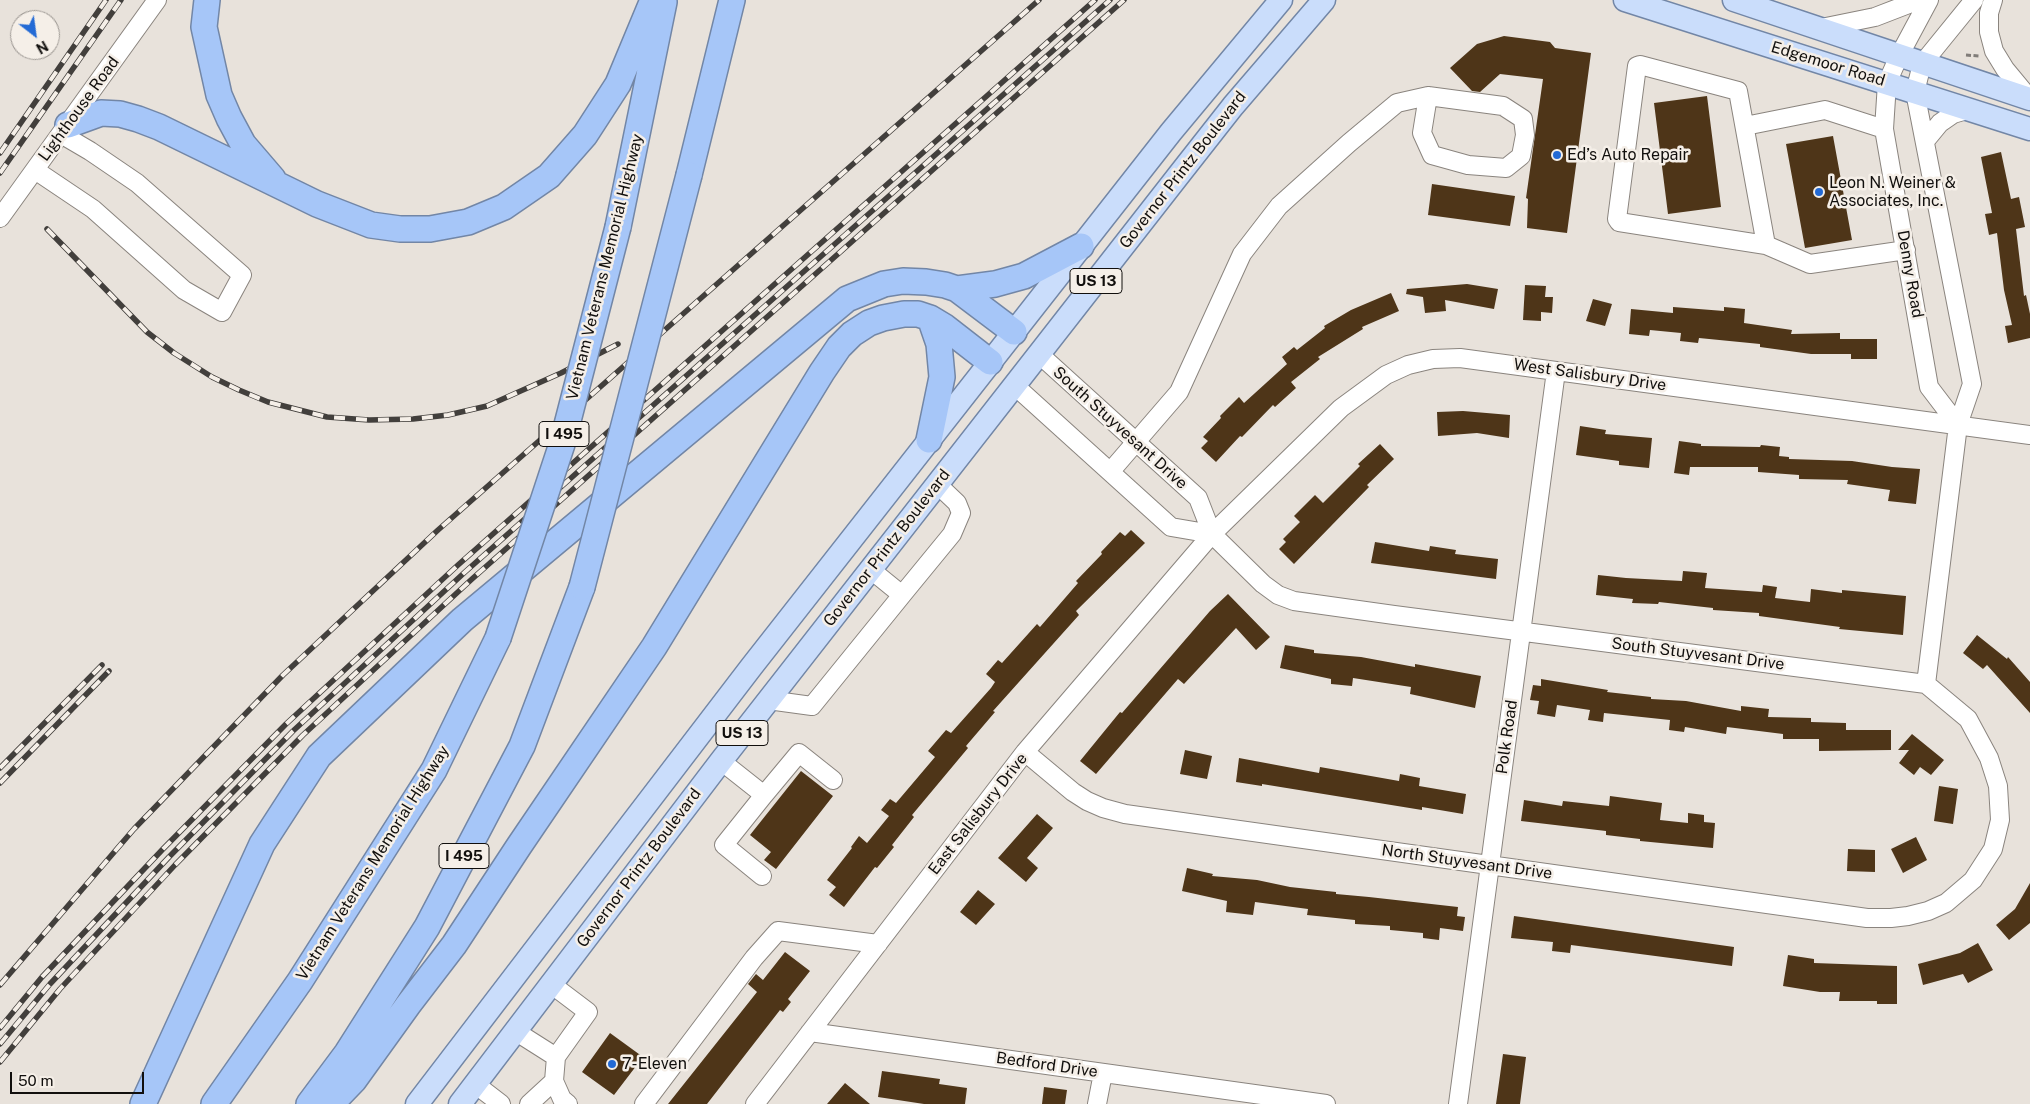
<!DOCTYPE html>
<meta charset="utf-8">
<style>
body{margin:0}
#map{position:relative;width:2030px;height:1104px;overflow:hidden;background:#e8e2db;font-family:"Public Sans",sans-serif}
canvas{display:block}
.north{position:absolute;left:10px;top:10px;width:50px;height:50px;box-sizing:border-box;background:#f5efe8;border:1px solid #9a9590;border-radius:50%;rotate:150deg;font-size:14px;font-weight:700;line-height:20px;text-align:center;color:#110f0d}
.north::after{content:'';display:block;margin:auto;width:18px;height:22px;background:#236ad5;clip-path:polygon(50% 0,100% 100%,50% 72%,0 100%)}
.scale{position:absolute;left:10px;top:1072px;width:134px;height:22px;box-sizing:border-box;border:2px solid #110f0d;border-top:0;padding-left:6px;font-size:15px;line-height:18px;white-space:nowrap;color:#110f0d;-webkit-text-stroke:4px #f5efe8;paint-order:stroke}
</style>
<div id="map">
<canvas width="2030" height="1104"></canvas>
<div class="north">N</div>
<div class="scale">50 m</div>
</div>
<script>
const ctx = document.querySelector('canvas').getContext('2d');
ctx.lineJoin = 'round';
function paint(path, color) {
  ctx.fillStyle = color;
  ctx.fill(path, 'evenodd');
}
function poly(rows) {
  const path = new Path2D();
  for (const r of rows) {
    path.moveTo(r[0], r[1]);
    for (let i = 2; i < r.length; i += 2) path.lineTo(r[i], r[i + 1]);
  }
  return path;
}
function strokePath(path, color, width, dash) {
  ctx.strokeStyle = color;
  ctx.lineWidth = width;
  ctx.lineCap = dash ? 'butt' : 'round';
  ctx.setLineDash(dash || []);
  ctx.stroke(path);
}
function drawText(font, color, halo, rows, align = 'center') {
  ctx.font = font + ' "Public Sans",sans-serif';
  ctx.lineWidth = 5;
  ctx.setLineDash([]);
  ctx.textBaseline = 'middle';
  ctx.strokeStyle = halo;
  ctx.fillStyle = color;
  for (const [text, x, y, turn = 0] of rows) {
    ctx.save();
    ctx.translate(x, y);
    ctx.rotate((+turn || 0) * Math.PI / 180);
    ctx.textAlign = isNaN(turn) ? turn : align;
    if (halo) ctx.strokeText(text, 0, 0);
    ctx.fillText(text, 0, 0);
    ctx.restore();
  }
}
const building = poly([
 [1504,36,1550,42,1555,48,1591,53,1567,233,1527,228,1528,199,1526,198,1543,79,1500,74,1480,92,1472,91,1450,68,1477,44],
 [1707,96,1721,207,1668,214,1654,103],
 [1833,136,1852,240,1805,248,1786,144],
 [2001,152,2011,199,2019,197,2025,227,2016,229,2024,296,2026,295,2030,314,2030,338,2008,343,2005,326,2012,325,2004,290,1997,233,1989,235,1985,214,1992,213,1981,157],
 [1432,184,1515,196,1510,226,1428,215],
 [1467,284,1498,289,1494,309,1445,300,1446,311,1425,313,1423,297,1406,294,1407,289],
 [1525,285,1546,286,1545,297,1553,297,1552,313,1541,312,1541,321,1523,320],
 [1391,293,1399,311,1362,327,1363,329,1318,357,1320,359,1291,382,1296,388,1275,407,1273,405,1242,437,1240,436,1216,462,1201,448,1208,441,1203,437,1221,418,1220,416,1239,397,1244,403,1287,364,1282,357,1294,347,1297,350,1325,328,1324,326,1351,310],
 [1593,299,1612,304,1605,326,1586,321],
 [1673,307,1724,311,1724,307,1745,309,1744,323,1792,330,1791,334,1840,333,1840,339,1877,339,1877,359,1851,359,1851,354,1811,354,1760,347,1760,344,1699,338,1698,343,1680,341,1681,333,1650,330,1649,336,1629,334,1631,309,1673,313],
 [1463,411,1510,415,1509,438,1477,433,1438,436,1437,412],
 [1580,426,1606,430,1605,434,1652,438,1649,468,1619,465,1619,461,1576,455],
 [1679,441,1701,444,1701,446,1760,447,1761,445,1780,447,1779,456,1789,457,1789,459,1852,461,1892,467,1920,469,1916,504,1888,501,1890,490,1847,484,1848,480,1799,479,1799,475,1758,472,1758,467,1690,467,1689,475,1674,473],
 [1380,444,1394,459,1367,485,1369,487,1294,564,1279,549,1286,542,1283,539,1300,522,1294,516,1315,495,1323,503,1360,466,1358,464],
 [1131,530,1145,543,1076,611,1079,615,993,711,995,712,966,746,968,748,912,815,914,817,892,845,894,847,877,868,875,867,844,907,829,895,836,887,827,880,852,848,851,847,859,836,867,843,889,816,881,810,890,799,896,803,935,757,928,751,946,730,951,733,991,688,995,682,986,674,998,660,1002,663,1037,624,1040,627,1078,583,1076,581,1102,554,1101,552,1120,532,1125,536],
 [1375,542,1429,551,1430,546,1456,550,1455,554,1498,559,1496,579,1371,563],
 [1683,571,1707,573,1705,588,1762,592,1763,585,1777,587,1775,598,1810,602,1811,589,1842,593,1842,590,1906,596,1903,635,1839,629,1840,627,1759,616,1759,613,1713,610,1713,608,1659,602,1658,604,1632,603,1633,599,1596,595,1598,575,1626,578,1682,581],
 [1228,594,1270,637,1256,650,1236,628,1184,684,1178,679,1096,774,1080,761,1120,712,1122,713,1210,611],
 [1977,635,2007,659,2008,657,2030,682,2030,713,1987,665,1983,669,1963,653],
 [1285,645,1314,650,1314,653,1361,657,1415,667,1415,664,1481,676,1475,708,1410,694,1411,687,1353,678,1352,686,1331,684,1331,679,1280,668],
 [1541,679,1608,690,1607,692,1651,697,1651,699,1686,701,1741,711,1741,706,1769,709,1768,717,1811,718,1811,722,1846,723,1846,730,1891,730,1891,750,1819,751,1819,739,1783,739,1783,734,1727,727,1726,734,1685,727,1684,732,1669,730,1670,720,1604,713,1603,722,1588,720,1590,710,1557,705,1555,717,1537,714,1539,701,1530,700,1533,685,1541,686],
 [1912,734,1944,760,1931,775,1920,767,1914,775,1899,763,1909,750,1898,750],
 [1185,750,1212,756,1207,779,1180,774],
 [1239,758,1319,773,1320,767,1399,781,1400,774,1420,778,1419,786,1466,794,1463,814,1422,807,1422,810,1262,784,1262,786,1236,782],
 [801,771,833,796,776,869,764,860,771,852,750,835],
 [1939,786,1958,789,1953,824,1934,821],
 [1610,796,1662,803,1660,820,1688,823,1688,813,1704,815,1704,822,1715,823,1713,848,1640,841,1640,839,1606,835,1606,831,1521,821,1524,800,1562,806,1563,801,1609,806],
 [1037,814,1053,828,1027,858,1038,868,1026,882,998,858],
 [1916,837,1927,860,1903,873,1891,849],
 [1848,849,1875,850,1875,872,1847,871],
 [1187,868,1213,874,1212,876,1257,880,1290,887,1336,892,1336,894,1369,897,1458,907,1457,916,1465,917,1463,931,1440,928,1439,940,1423,938,1423,933,1390,930,1390,926,1355,924,1355,920,1307,915,1308,909,1255,902,1253,915,1226,912,1227,901,1182,891],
 [2030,883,2030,923,2009,940,1996,925,2015,909],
 [978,890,995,904,976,925,960,912],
 [1514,916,1734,947,1732,966,1571,945,1570,953,1552,951,1553,942,1511,938],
 [1978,943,1993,970,1968,983,1963,974,1923,985,1918,964,1960,953],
 [785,952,810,971,788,999,791,1002,783,1012,780,1010,707,1104,668,1104,757,992,748,984,756,974,763,980],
 [1788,955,1814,959,1814,963,1897,966,1897,1004,1877,1004,1877,1001,1839,1001,1840,992,1820,992,1783,986],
 [610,1033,643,1057,614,1095,582,1072],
 [1503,1054,1526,1057,1520,1104,1496,1104],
 [882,1071,940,1079,939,1084,967,1088,965,1104,924,1104,878,1097],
 [845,1083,870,1104,827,1104],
 [1044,1087,1067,1090,1065,1104,1042,1104]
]);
const path = poly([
 [1966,55,1979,56]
]);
const minor = poly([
 [1929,0,1899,56,1887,83,1884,129,1929,387,1958,425],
 [1993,0,1989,13,1989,32,1994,51,2005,69,2030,99],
 [1821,28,1875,17,1919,0],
 [1745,126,1825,110,1884,129],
 [1926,140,1940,123,1953,114,1970,109],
 [35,170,93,209,184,290,222,312,242,275,137,183,90,151,61,134],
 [0,218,157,0],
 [1766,245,1738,91,1640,65,1637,66,1617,219,1619,222,1766,245,1810,264,1906,250],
 [1014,385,1171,527,1212,534],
 [1110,472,1179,392,1242,254,1279,206,1349,143,1397,103,1428,96,1503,106,1523,119,1525,135,1521,156,1506,168,1468,165,1432,155,1422,133,1428,96],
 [902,595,952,534,961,513,957,503,937,484],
 [1926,684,1958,425,1972,384,1915,92,1922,64,1974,0],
 [768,700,812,706,902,595,870,569],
 [1025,752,1073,792,1087,801,1103,808,1125,814,1867,918,1891,918,1908,916,1928,911,1946,903,1973,880,1993,849,2000,820,1998,786,1989,758,1968,719,1926,684,1394,615,1294,601,1278,595,1263,584,1212,534,1198,498,1039,354],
 [721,761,764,795,724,845,762,876],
 [764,795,799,753,833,780],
 [515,1031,556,1057,588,1012,551,984],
 [810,1032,1326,1104],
 [556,1057,554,1081,562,1099,568,1104],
 [475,1084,501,1104],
 [529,1104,554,1081],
 [644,1104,754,958,778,931,878,944],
 [755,1104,1025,752,1212,534,1341,408,1386,375,1408,365,1433,359,1460,358,2030,435],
 [1097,1104,1103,1073],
 [1458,1104,1556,371]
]);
const major = poly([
 [1625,0,2030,129],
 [1734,0,2030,99],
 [417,1104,752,666,1171,132,1281,0],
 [460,1104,721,761,1178,176,1233,106,1324,0]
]);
const highway = poly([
 [207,0,204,27,219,95,229,118,243,144,273,179],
 [68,125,101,113,120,114,138,119,159,127,317,204,371,225,400,229,430,229,468,222,504,207,549,176,585,135,618,84,653,0],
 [689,175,732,0],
 [618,227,664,2],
 [957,289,995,284,1024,276,1081,246],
 [929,440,942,377,939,344,930,318],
 [143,1104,262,844,319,756,462,620,847,299,884,284,903,281,926,282,945,285,957,289,1014,332],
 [214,1104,300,981,434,770,498,638],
 [309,1104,347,1053,427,927,522,746,582,587],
 [331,1104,354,1080,408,1005,454,945,519,846,654,647,822,372,839,347,852,334,869,323,883,318,904,314,918,314,930,318,945,327,990,362]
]);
const rail = poly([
 [0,153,106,0],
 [0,173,121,0],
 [47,229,147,332,174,353,212,377,239,390,268,402,327,417,369,420,413,419,448,415,487,406,561,373,618,344],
 [0,768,102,665],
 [0,783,109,671],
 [0,985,134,829,283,675,438,530,1039,0],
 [0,1028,42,977,162,850,286,724,458,565,1095,0],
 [0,1044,50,984,169,857,293,731,465,572,1110,0],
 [0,1062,60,989,175,865,303,735,472,579,1124,0]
]);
const highwayBridge = poly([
 [582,587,689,175],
 [498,638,562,444,618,227]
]);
const markers = [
 [1557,155,5,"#236ad5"],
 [1819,192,5,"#236ad5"],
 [612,1064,5,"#236ad5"]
];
const shields = [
 [1096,281,52],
 [564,434,50],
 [742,733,52],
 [464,856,50]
];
const shieldNames = [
 ["US 13",1096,281],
 ["I 495",564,434],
 ["US 13",742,733],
 ["I 495",464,856]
];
const streetNames = [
 ["Edgemoor Road",1828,64,17],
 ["Lighthouse Road",79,109,-54],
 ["Governor Printz Boulevard",1183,170,-52],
 ["Vietnam Veterans Memorial Highway",605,267,-76],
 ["Denny Road",1910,274,80],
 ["West Salisbury Drive",1590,375,8],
 ["South Stuyvesant Drive",1120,428,42],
 ["Governor Printz Boulevard",887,548,-52],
 ["South Stuyvesant Drive",1698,654,7],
 ["Polk Road",1507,737,-82],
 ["East Salisbury Drive",978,814,-52],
 ["North Stuyvesant Drive",1467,862,8],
 ["Vietnam Veterans Memorial Highway",373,863,-58],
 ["Governor Printz Boulevard",639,868,-53],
 ["Bedford Drive",1047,1065,8]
];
const poiNames = [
 ["Ed’s Auto Repair",1567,155],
 ["Leon N. Weiner &",1829,183],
 ["Associates, Inc.",1829,201],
 ["7-Eleven",622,1064]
];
paint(building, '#4e3518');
strokePath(minor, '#8a847e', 20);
strokePath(major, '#7286a6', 25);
strokePath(highway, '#7286a6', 28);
strokePath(path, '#817d79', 3, [5, 2.5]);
strokePath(minor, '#fff', 18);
strokePath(major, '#caddfb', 22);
strokePath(highway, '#a6c6f8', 25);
strokePath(rail, '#423f3c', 5.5);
strokePath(rail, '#f5efe8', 4, [11]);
strokePath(highwayBridge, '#7286a6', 28, []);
strokePath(highwayBridge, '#a6c6f8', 25);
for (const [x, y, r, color] of markers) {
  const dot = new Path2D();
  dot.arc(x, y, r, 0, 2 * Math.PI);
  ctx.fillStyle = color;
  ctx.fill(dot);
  strokePath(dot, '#f5efe8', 2);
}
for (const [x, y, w] of shields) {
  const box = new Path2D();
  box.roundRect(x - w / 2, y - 12.5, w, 25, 4);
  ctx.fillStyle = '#f5efe8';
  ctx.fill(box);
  strokePath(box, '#110f0d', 1);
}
drawText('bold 15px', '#110f0d', null, shieldNames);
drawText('16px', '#110f0d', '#f5efe8', streetNames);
drawText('16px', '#110f0d', '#f5efe8', poiNames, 'left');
</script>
